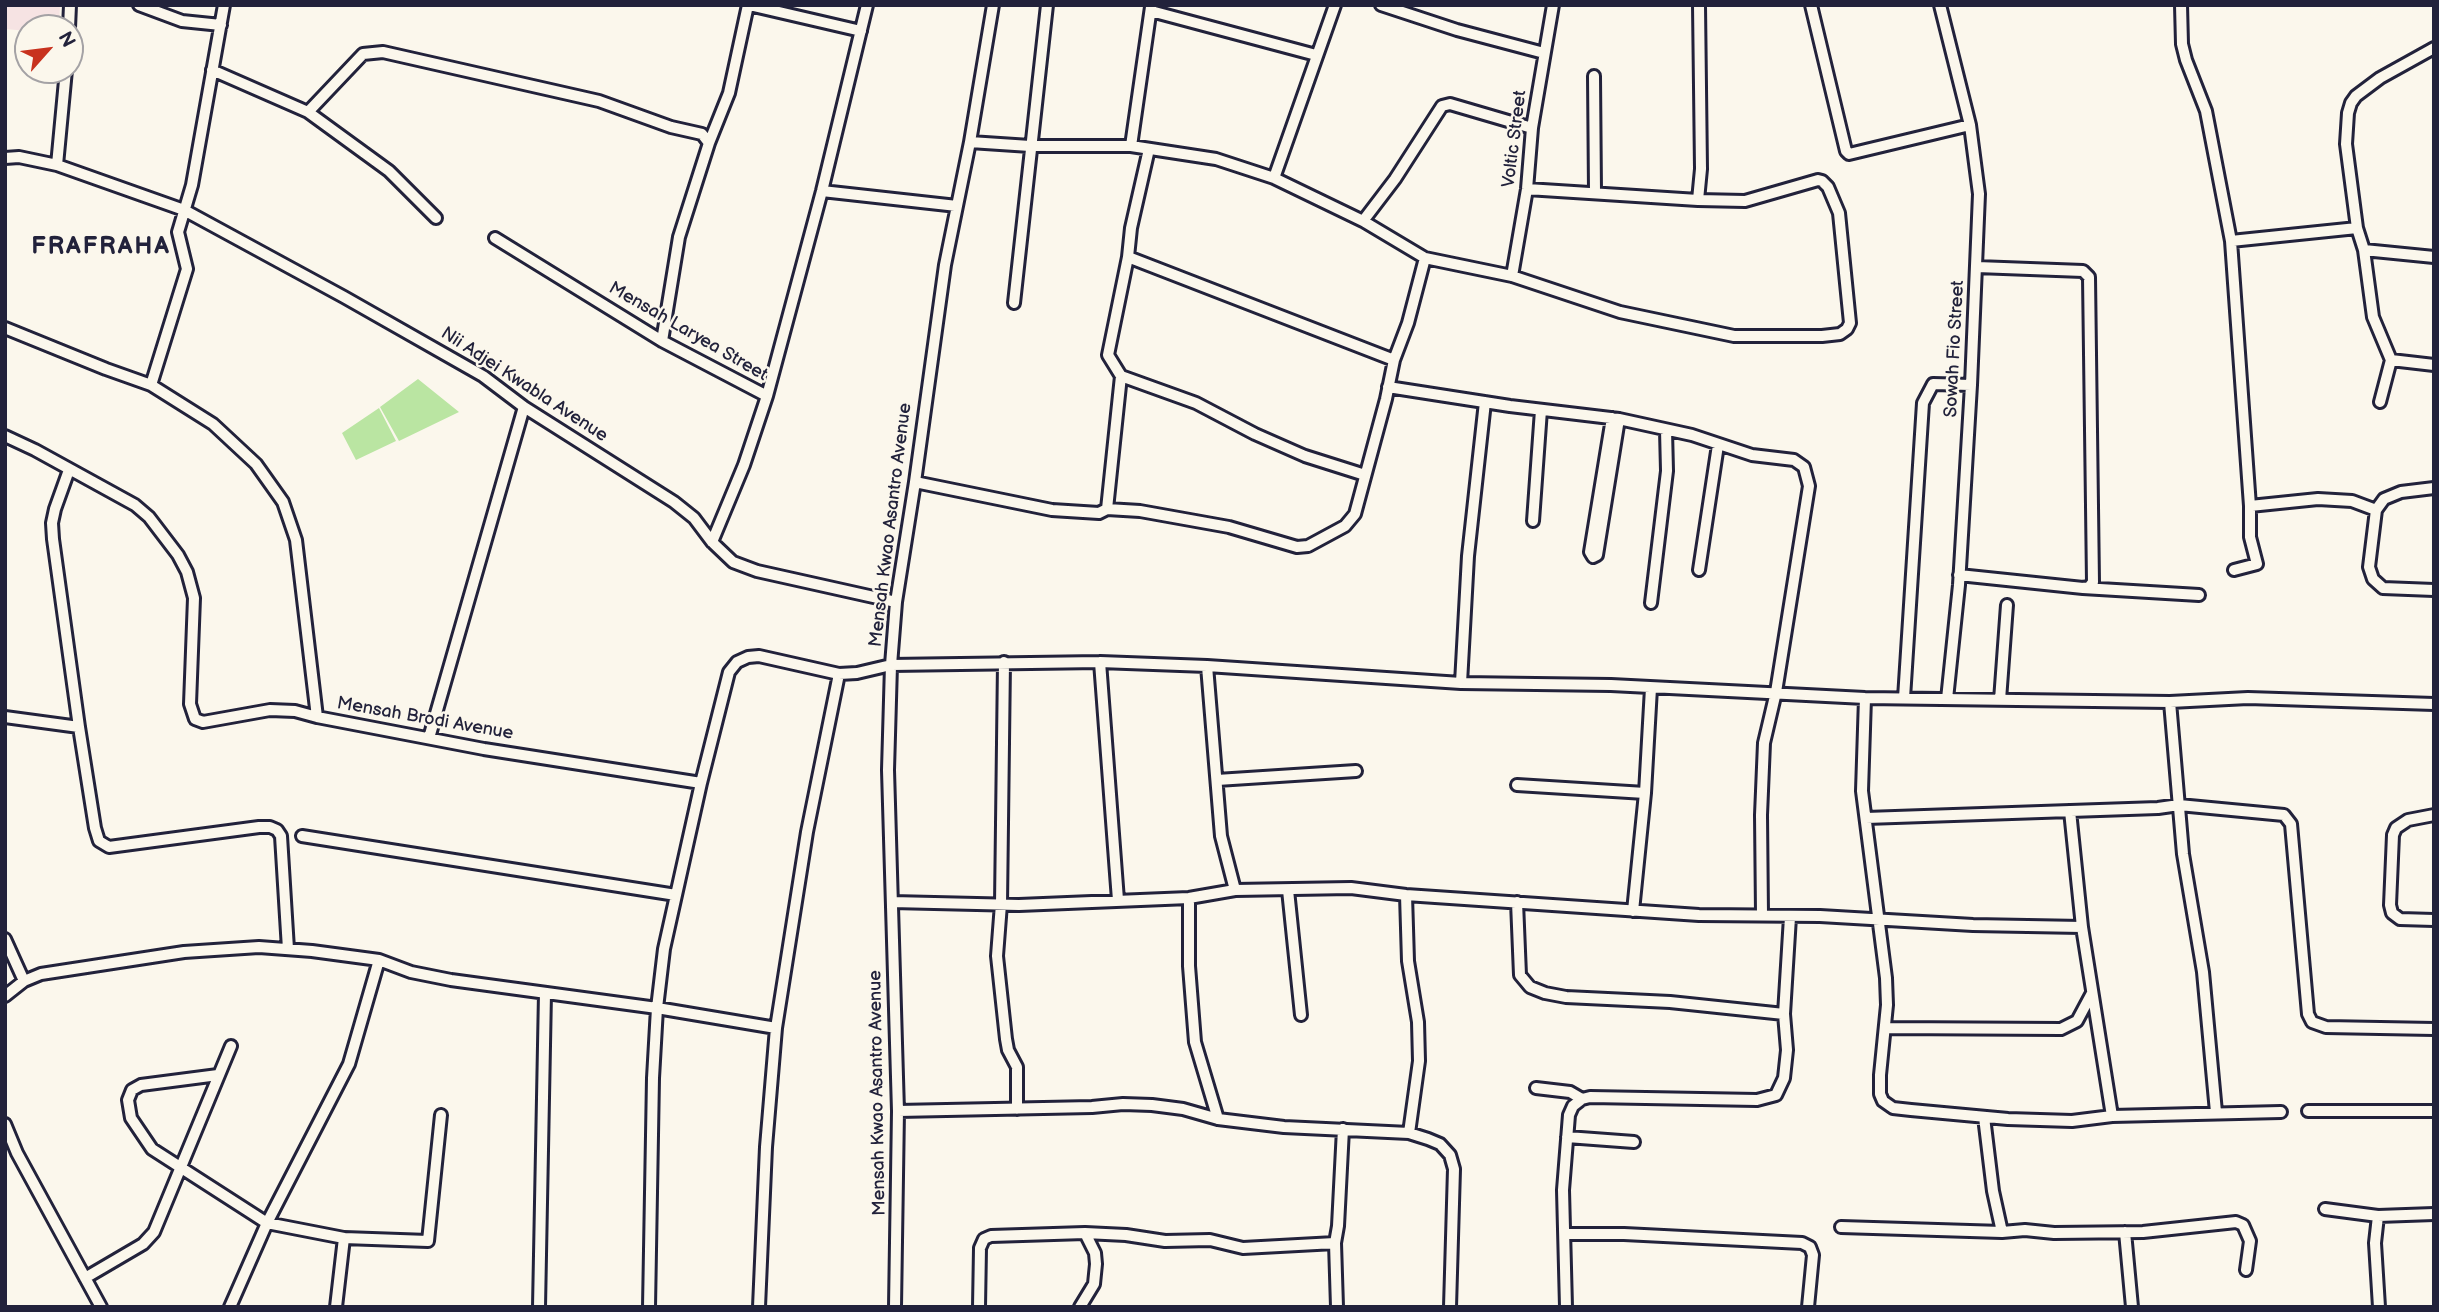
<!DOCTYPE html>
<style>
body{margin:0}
#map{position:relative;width:2439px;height:1312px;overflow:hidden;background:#fbf7ec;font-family:"Balsamiq Sans",sans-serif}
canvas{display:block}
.frame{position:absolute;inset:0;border:7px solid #22223b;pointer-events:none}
.north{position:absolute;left:14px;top:14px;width:70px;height:70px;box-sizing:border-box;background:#fbf7ec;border:2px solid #a4a2a5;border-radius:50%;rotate:62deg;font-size:19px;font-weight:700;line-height:28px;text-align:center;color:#22223b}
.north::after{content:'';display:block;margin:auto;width:24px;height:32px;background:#c8321e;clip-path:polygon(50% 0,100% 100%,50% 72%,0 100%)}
</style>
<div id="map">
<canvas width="2439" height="1312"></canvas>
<div class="frame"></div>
<div class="north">N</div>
</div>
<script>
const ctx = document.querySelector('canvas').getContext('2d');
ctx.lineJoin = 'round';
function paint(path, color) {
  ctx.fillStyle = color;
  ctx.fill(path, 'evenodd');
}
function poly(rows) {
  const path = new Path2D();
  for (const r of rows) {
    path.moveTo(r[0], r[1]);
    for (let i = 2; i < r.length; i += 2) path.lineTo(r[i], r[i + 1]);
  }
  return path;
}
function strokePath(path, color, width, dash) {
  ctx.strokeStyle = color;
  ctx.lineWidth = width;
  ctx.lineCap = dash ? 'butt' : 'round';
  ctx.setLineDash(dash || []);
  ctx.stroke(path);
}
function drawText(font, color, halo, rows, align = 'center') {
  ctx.font = font + ' "Balsamiq Sans",sans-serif';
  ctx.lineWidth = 5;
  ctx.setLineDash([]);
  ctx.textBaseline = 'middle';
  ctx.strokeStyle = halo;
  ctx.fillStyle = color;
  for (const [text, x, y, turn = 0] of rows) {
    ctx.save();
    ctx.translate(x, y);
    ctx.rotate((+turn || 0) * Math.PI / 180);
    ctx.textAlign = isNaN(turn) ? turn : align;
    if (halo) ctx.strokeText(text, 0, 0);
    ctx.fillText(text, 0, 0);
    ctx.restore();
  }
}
const built = poly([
 [5,5,60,5,59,28,28,28,28,31,5,29]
]);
const green = poly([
 [418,379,459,412,399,441,380,407],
 [379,408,396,441,356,460,342,433]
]);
const minor = poly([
 [139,5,182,21,221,25],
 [749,5,861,31],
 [1381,5,1457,30,1544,53],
 [1811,5,1846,151,1849,154,1970,125],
 [1940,5,1970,125,1979,194,1971,385,1959,585,1947,699],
 [2181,5,2182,44,2186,60,2206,111,2231,241,2250,506,2250,537,2257,564,2234,570],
 [1151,11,1316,55],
 [69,28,70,5],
 [212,70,308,112,363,54,383,52,599,101,671,127,702,134,709,143,679,237,662,341],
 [1594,76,1595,192],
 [308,112,389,171,436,218],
 [970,142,1030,146,1131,146,1216,159,1274,178,1363,221,1425,258,1512,276,1620,312,1734,336,1822,336,1840,334,1847,329,1850,323,1839,213,1828,187,1822,181,1818,180,1745,201,1698,200],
 [709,143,729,93,748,5],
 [1131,146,1151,7],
 [1149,149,1131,228,1128,257,1394,360],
 [5,158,19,157,57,165,184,210,344,297,483,376,524,407,674,502,694,518,712,542,733,562,757,571,896,602],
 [57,165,66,70],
 [1274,178,1335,5],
 [1527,189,1698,200,1701,169,1699,5],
 [822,191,957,206],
 [1363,221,1395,179,1442,106,1450,104,1532,128],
 [2357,228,2346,144,2348,113,2351,103,2356,96,2380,78,2434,48],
 [495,238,662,341,767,396,744,465,712,542],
 [2231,241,2357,228,2364,250,2434,257],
 [2364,250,2373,317,2391,360,2380,402],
 [1977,267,2083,271,2089,277,2093,582,2089,587,2083,588],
 [1512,276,1527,189,1532,128,1553,5],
 [1014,303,1047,5],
 [5,328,106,369,151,385,213,424,256,464,283,502,296,540,317,717,484,749,701,783],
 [2391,360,2434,365],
 [1121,376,1196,403,1255,434,1305,456,1365,475],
 [151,385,187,269,178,232,192,185,224,5],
 [1388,387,1510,406,1619,419,1692,435,1752,455,1794,460,1804,467,1809,486,1776,692,1764,743,1761,815,1762,914],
 [767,396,822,191,867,5],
 [1612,418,1590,552,1593,557,1597,555,1619,419],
 [5,436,35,450,135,505,149,517,178,555,187,572,194,598,190,704,195,719,203,722,270,710,295,711,317,717],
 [69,470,55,509,52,523,53,539,79,727,95,828,99,841,109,847,259,827,270,827,277,830,281,836,288,949],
 [915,482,1052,510,1099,513,1107,509,1121,376,1108,355,1128,257],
 [2434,488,2401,492,2384,499,2376,510,2369,567,2373,579,2383,588,2434,590],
 [2250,506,2318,499,2352,501,2376,510],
 [1107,509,1140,511,1229,527,1297,547,1308,546,1345,526,1355,514,1386,399,1394,360,1408,323,1425,258],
 [1533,521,1541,410],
 [1699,570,1718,445],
 [1959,575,2083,588,2199,595],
 [1651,603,1667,471,1666,430],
 [1004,662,1001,904,997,956,1006,1039,1008,1050,1017,1067,1017,1109],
 [1100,662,1118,900],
 [1207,666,1221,836,1235,890],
 [1461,683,1468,556,1485,402],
 [1865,698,1862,791,1886,978,1887,1005,1880,1075,1880,1094,1883,1101,1893,1108,1911,1110,2008,1119,2072,1121,2112,1116,2281,1112],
 [1904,698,1923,403,1933,384,1971,385],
 [2000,700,2007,605],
 [2170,702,2183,854,2203,972,2216,1112],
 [5,717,79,727],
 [429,738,524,407],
 [1217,780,1356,771],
 [1517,785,1645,793],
 [2434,815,2408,820,2396,828,2393,835,2390,905,2392,913,2400,919,2434,920],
 [1866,818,2158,808,2179,805,2284,815,2291,824,2308,1014,2312,1022,2326,1027,2434,1029],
 [302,836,676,895],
 [1288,890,1301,1015],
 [1406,895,1408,961,1418,1022,1419,1061,1409,1133],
 [1189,898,1189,966,1195,1042,1218,1119],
 [892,902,1019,905,1189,898,1235,890,1351,888,1406,895,1699,915,1820,916,1973,925,2082,927,2070,811],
 [1517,902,1520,975,1530,987,1545,993,1566,997,1670,1002,1784,1014],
 [1633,911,1645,793,1651,688],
 [2082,927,2112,1116],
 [5,939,24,981],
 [5,996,24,981,41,974,184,952,259,947,312,951,379,960,411,972,451,980,657,1008,776,1028],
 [1886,1028,2061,1029,2077,1021,2092,993],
 [218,1075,141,1085,132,1090,128,1100,131,1118,152,1149,267,1223,344,1238,336,1307],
 [1536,1088,1570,1092,1582,1099],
 [898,1111,1092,1107,1123,1104,1152,1105,1183,1109,1218,1119,1284,1127,1409,1133,1428,1139,1440,1144,1450,1155,1454,1169,1450,1307],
 [2308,1111,2434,1111],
 [1984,1117,1993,1191,2002,1232],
 [5,1124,17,1153,101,1307],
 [1567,1137,1634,1142],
 [2325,1209,2378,1216],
 [1841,1227,2002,1232,2025,1230,2054,1233,2143,1232,2236,1222,2243,1225,2250,1241,2246,1270],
 [2125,1232,2132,1307],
 [1565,1234,1624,1234,1802,1243,1810,1247,1813,1255,1808,1307],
 [344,1238,428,1241,441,1115],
 [85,1278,143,1244,154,1232,231,1046],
 [230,1307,267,1223,349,1064,379,960],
 [539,1307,545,993],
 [649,1307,653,1078,657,1008,664,949,701,783,729,672,737,662,748,657,759,656,839,674,857,673,891,665,1100,662,1207,666,1461,683,1611,685,1865,698,2170,702,2248,698,2434,704],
 [759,1307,766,1147,776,1028,807,832,839,674],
 [895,1307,898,1111,888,770,891,665,896,602,915,482,945,265,970,142,993,5],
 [979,1307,980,1248,984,1239,991,1236,1085,1233,1126,1235,1165,1241,1210,1240,1243,1248,1335,1243],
 [1080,1307,1094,1284,1096,1264,1095,1253,1085,1233],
 [1337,1307,1335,1243,1338,1226,1343,1129],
 [1566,1307,1563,1190,1569,1115,1573,1106,1582,1099,1590,1097,1757,1100,1776,1095,1784,1078,1787,1050,1784,1014,1790,917],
 [2379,1307,2375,1243,2378,1216,2434,1214]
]);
const streetNames = [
 ["Voltic Street",1515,139,-83],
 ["Mensah Laryea Street",688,332,30],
 ["Sowah Fio Street",1955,349,-87],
 ["Nii Adjei Kwabla Avenue",524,385,33],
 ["Mensah Kwao Asantro Avenue",891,525,-83],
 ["Mensah Brodi Avenue",425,719,10],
 ["Mensah Kwao Asantro Avenue",878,1093,-91]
];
const districtNames = [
 ["FRAFRAHA",101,248]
];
paint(built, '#f6e3e3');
paint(green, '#bae5a2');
strokePath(minor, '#22223b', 16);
strokePath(minor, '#fbf7ec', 10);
drawText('18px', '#22223b', '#fbf7ec', streetNames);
ctx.letterSpacing = '2px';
drawText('bold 24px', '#22223b', '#fbf7ec', districtNames);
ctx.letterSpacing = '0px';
</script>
